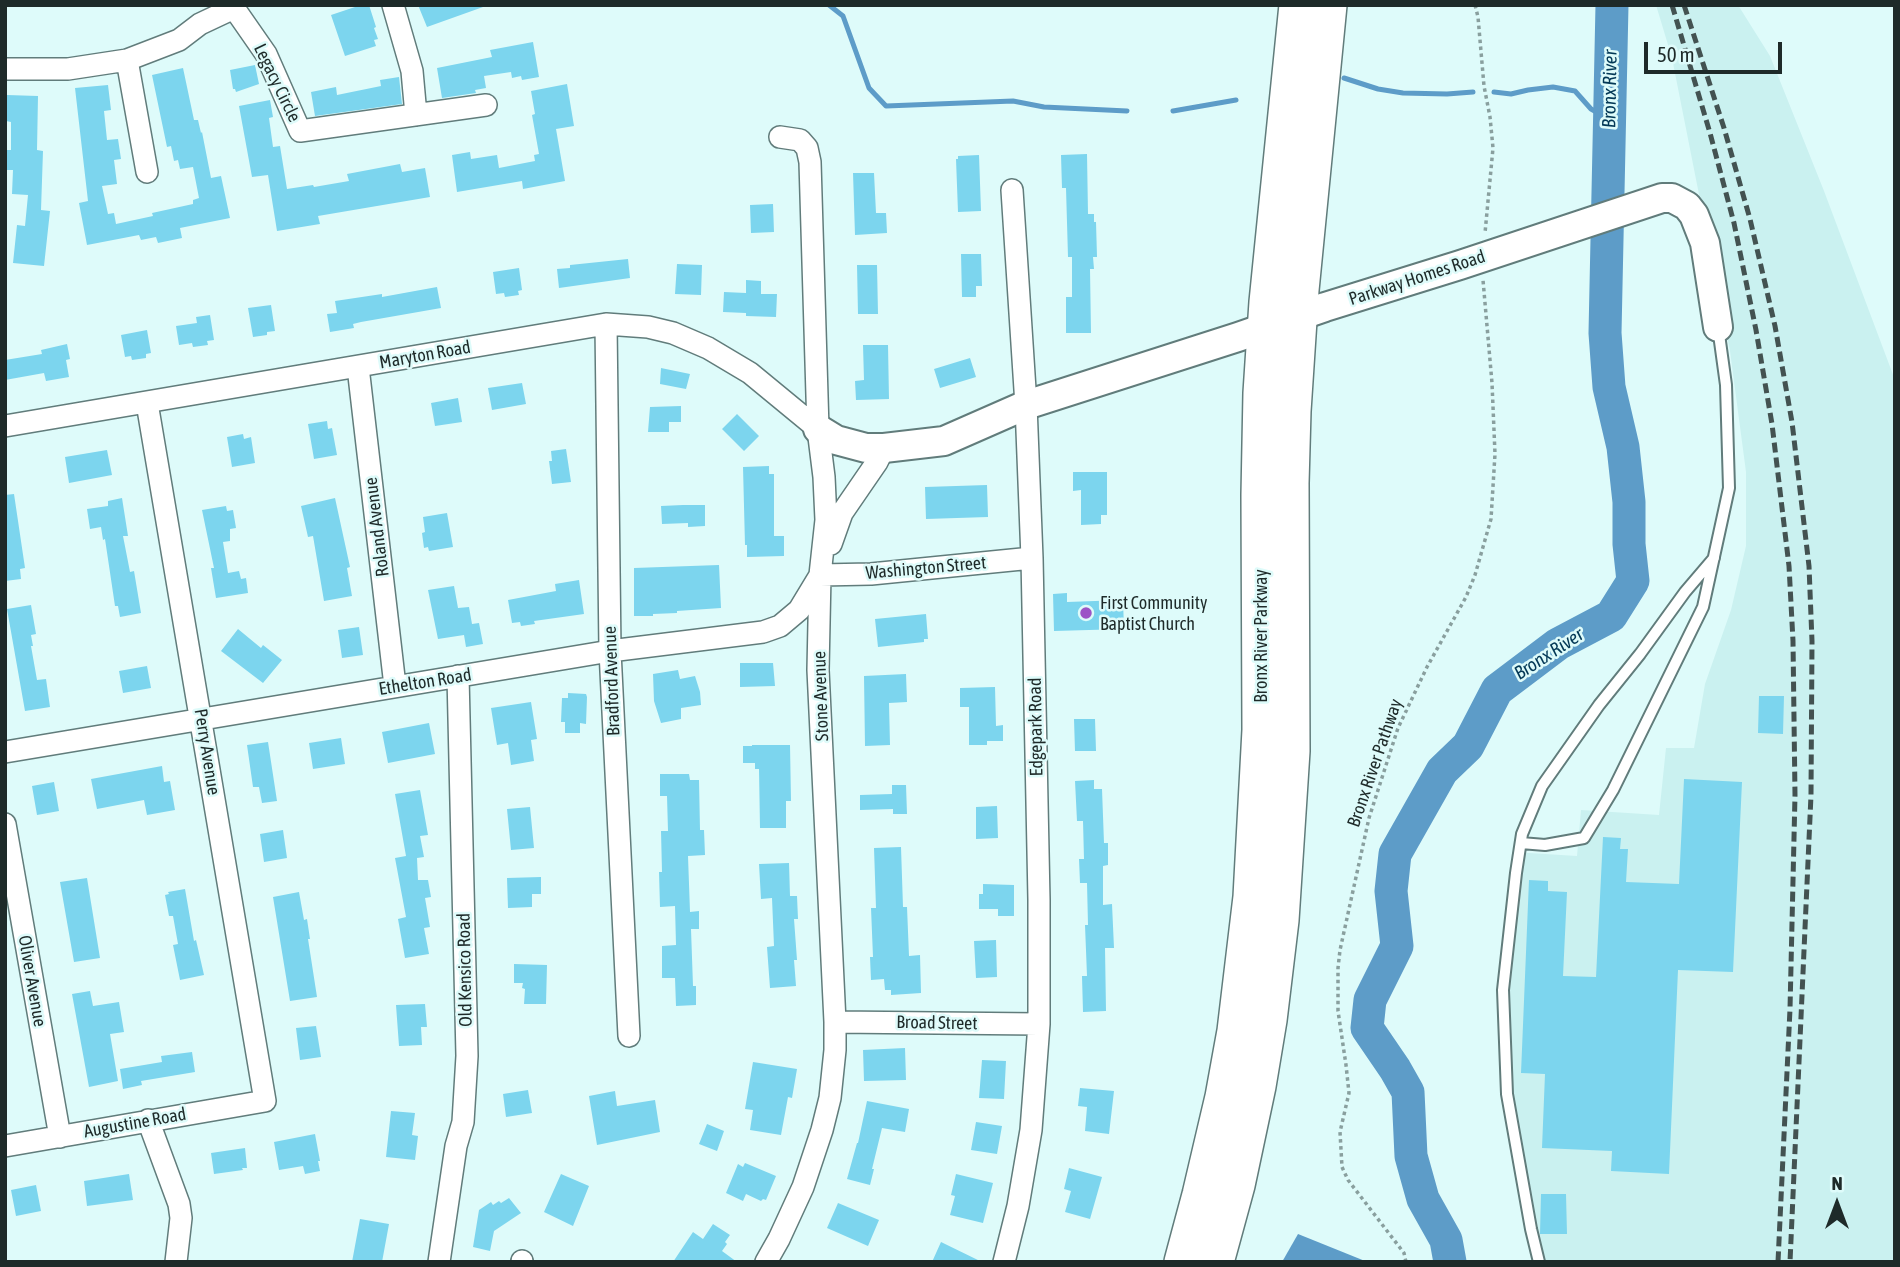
<!DOCTYPE html>
<style>
body{margin:0}
#map{position:relative;width:1900px;height:1267px;overflow:hidden;background:#defbfa;font-family:"Asap Condensed",sans-serif}
canvas{display:block}
.frame{position:absolute;inset:0;border:7px solid #1e2a29;pointer-events:none}
.north{position:absolute;left:1802px;top:1169px;width:70px;height:70px;-webkit-text-stroke:5px #defbfa;paint-order:stroke;rotate:0deg;font-size:19px;font-weight:700;line-height:28px;text-align:center;color:#1e2a29}
.north::after{content:'';display:block;margin:auto;width:24px;height:32px;background:#1e2a29;clip-path:polygon(50% 0,100% 100%,50% 72%,0 100%)}
.scale{position:absolute;left:1644px;top:42px;width:138px;height:32px;box-sizing:border-box;border:4px solid #1e2a29;border-top:0;padding-left:9px;font-size:21px;line-height:24px;white-space:nowrap;color:#1e2a29;-webkit-text-stroke:5px #defbfa;paint-order:stroke}
</style>
<div id="map">
<canvas width="1900" height="1267"></canvas>
<div class="frame"></div>
<div class="north">N</div>
<div class="scale">50 m</div>
</div>
<script>
const ctx = document.querySelector('canvas').getContext('2d');
ctx.lineJoin = 'round';
function paint(path, color) {
  ctx.fillStyle = color;
  ctx.fill(path, 'evenodd');
}
function poly(rows) {
  const path = new Path2D();
  for (const r of rows) {
    path.moveTo(r[0], r[1]);
    for (let i = 2; i < r.length; i += 2) path.lineTo(r[i], r[i + 1]);
  }
  return path;
}
function strokePath(path, color, width, dash) {
  ctx.strokeStyle = color;
  ctx.lineWidth = width;
  ctx.lineCap = dash ? 'butt' : 'round';
  ctx.setLineDash(dash || []);
  ctx.stroke(path);
}
function drawText(font, color, halo, rows, align = 'center') {
  ctx.font = font + ' "Asap Condensed",sans-serif';
  ctx.lineWidth = 5;
  ctx.setLineDash([]);
  ctx.textBaseline = 'middle';
  ctx.strokeStyle = halo;
  ctx.fillStyle = color;
  for (const [text, x, y, turn = 0] of rows) {
    ctx.save();
    ctx.translate(x, y);
    ctx.rotate((+turn || 0) * Math.PI / 180);
    ctx.textAlign = isNaN(turn) ? turn : align;
    if (halo) ctx.strokeText(text, 0, 0);
    ctx.fillText(text, 0, 0);
    ctx.restore();
  }
}
const built = poly([
 [1656,5,1738,5,1770,56,1824,191,1895,380,1895,1262,1543,1262,1517,1136,1504,1038,1513,852,1577,856,1581,810,1659,815,1666,748,1694,748,1705,684,1731,610,1746,546,1746,472,1730,351,1672,58]
]);
const water = poly([
 [1298,1234,1365,1261,1365,1262,1282,1262]
]);
const stream = poly([
 [829,5,843,16,869,88,886,106,1013,101,1044,107,1127,111],
 [1344,78,1378,89,1403,93,1447,94,1473,92],
 [1494,92,1511,94,1528,90,1553,87,1575,91,1591,109,1609,119],
 [1173,111,1236,100]
]);
const river = poly([
 [1450,1262,1446,1240,1423,1199,1411,1156,1408,1092,1395,1069,1367,1028,1370,1000,1397,946,1391,891,1395,854,1442,771,1468,746,1497,690,1558,644,1611,616,1633,581,1629,544,1629,502,1623,447,1609,387,1605,333,1612,5]
]);
const building = poly([
 [361,5,369,5,376,27,374,28,378,39,374,40,376,46,345,56,331,15],
 [418,5,483,5,483,7,427,27],
 [533,42,539,77,522,80,521,76,512,78,511,72,484,76,486,88,475,90,476,93,442,98,437,68,492,57,490,50],
 [255,65,259,84,236,92,235,89,233,89,230,70],
 [183,68,194,120,198,120,201,133,202,132,211,178,221,176,230,218,180,228,182,238,158,243,156,237,141,240,139,235,87,245,79,203,88,201,75,88,108,85,111,110,104,111,107,140,118,139,121,159,114,160,117,184,102,186,108,214,114,213,116,224,153,216,152,213,193,204,193,200,199,198,193,167,180,169,178,160,174,161,171,146,167,147,152,75],
 [399,77,402,104,315,116,311,92,336,87,337,95,381,86,380,80],
 [567,84,574,126,556,129,565,181,523,189,522,181,457,192,452,155,470,152,471,159,497,155,499,168,535,161,534,155,539,154,532,115,535,114,531,91],
 [7,95,38,96,37,150,43,151,41,210,50,211,44,266,13,263,17,225,25,226,28,195,12,194,13,170,5,170,5,150,11,150,11,122,6,121],
 [270,100,273,117,269,118,273,147,280,146,287,189,313,185,314,187,349,181,347,174,400,164,402,172,425,168,430,197,318,216,320,224,277,231,268,175,252,177,239,106],
 [1087,154,1088,214,1094,214,1094,222,1096,222,1097,257,1093,257,1094,269,1090,269,1091,333,1066,333,1066,297,1072,297,1072,257,1068,257,1066,188,1062,188,1061,155],
 [979,155,981,211,958,212,956,159,958,159,958,156],
 [853,173,874,173,876,213,886,213,887,233,855,235],
 [773,204,774,232,751,233,750,205],
 [961,254,981,254,982,286,976,286,976,297,962,297],
 [628,259,630,278,559,288,557,269,570,268,570,265],
 [677,264,702,265,701,295,675,294],
 [857,265,877,265,878,314,858,314],
 [519,268,522,290,518,291,519,295,505,297,504,293,496,294,493,272],
 [746,280,761,281,761,294,777,294,776,317,746,316,746,313,723,312,724,292,746,293],
 [437,287,441,308,361,322,353,324,354,328,330,332,327,314,337,313,335,301,382,294,382,297],
 [271,305,275,331,267,332,267,335,253,337,248,308],
 [210,315,214,340,207,341,208,345,193,347,192,343,179,345,176,326,197,323,196,317],
 [147,330,151,353,146,354,146,358,132,360,131,356,125,357,121,335],
 [67,344,70,359,66,360,69,377,46,381,44,373,5,380,5,360,42,354,41,350],
 [863,345,888,345,889,399,856,400,855,381,864,380],
 [970,358,976,377,940,388,934,369],
 [661,368,690,374,686,389,660,384],
 [522,383,526,404,492,410,488,388],
 [458,398,462,422,435,426,431,403],
 [681,406,681,422,669,422,669,432,648,432,650,407],
 [737,414,759,436,744,451,722,429],
 [327,421,328,429,332,428,337,455,314,459,308,424],
 [243,434,244,439,251,437,255,463,232,467,227,437],
 [566,449,571,482,552,484,549,461,552,461,551,451],
 [107,450,112,475,69,483,65,457],
 [769,466,769,474,774,474,774,536,784,536,784,556,747,557,747,545,745,545,743,467],
 [1073,472,1107,472,1107,515,1101,515,1101,524,1081,525,1081,490,1073,491],
 [987,485,988,517,926,519,925,487],
 [14,494,25,568,20,569,21,579,5,581,5,495],
 [122,498,128,536,123,536,130,572,134,571,141,613,120,617,118,606,115,606,105,539,103,540,101,527,90,529,87,509,108,506,108,501],
 [335,498,350,567,347,568,352,596,324,601,313,536,308,537,301,506],
 [683,505,705,505,705,526,688,527,688,523,662,524,661,506],
 [226,506,227,511,233,510,236,528,230,529,230,541,223,542,228,573,239,571,241,579,246,578,248,593,216,598,211,568,214,568,202,510],
 [447,513,453,547,429,551,428,547,424,548,422,533,425,532,423,517],
 [719,565,721,608,677,611,677,613,653,614,653,616,634,616,634,568],
 [579,580,584,614,534,621,535,624,521,626,520,622,512,623,508,600,556,591,555,584],
 [454,586,458,608,469,607,472,624,479,623,483,644,466,647,464,635,438,639,428,590],
 [1067,593,1067,602,1123,600,1124,629,1054,631,1053,594],
 [31,605,36,634,31,635,33,646,31,646,37,680,46,679,50,707,25,711,7,609],
 [926,614,928,639,924,639,924,642,878,647,875,619],
 [359,627,363,655,342,658,338,630],
 [238,629,261,648,263,645,282,660,263,683,221,651],
 [740,663,773,663,775,686,740,687],
 [147,666,151,688,123,693,119,671],
 [678,670,680,679,695,676,700,692,701,705,681,708,681,719,661,723,654,701,653,674],
 [906,674,907,702,889,703,890,745,865,746,864,676],
 [995,687,996,726,1003,725,1003,741,987,741,987,745,969,745,969,707,960,707,960,688],
 [568,693,586,694,587,697,586,724,580,723,580,733,565,733,565,722,561,722,562,698,568,698],
 [1759,696,1784,696,1783,734,1758,733],
 [531,702,537,739,531,740,534,761,511,765,508,743,497,745,491,708],
 [1074,719,1095,719,1096,751,1075,751],
 [429,723,435,754,388,763,382,732],
 [341,738,345,764,313,769,309,743],
 [268,742,277,801,262,803,259,787,253,787,247,745],
 [752,745,790,745,791,801,786,801,786,828,760,828,759,769,755,769,755,763,743,763,743,746,752,746],
 [162,766,164,782,170,781,175,810,147,815,144,800,97,809,91,779],
 [660,774,689,774,690,780,699,780,700,830,704,830,705,855,688,856,690,912,699,911,699,929,691,929,693,986,696,986,696,1005,676,1006,675,978,662,978,662,946,676,945,675,906,660,907,659,872,662,872,661,831,668,831,667,796,660,796],
 [1684,779,1742,782,1733,972,1678,970,1669,1174,1611,1171,1612,1151,1542,1148,1545,1074,1521,1073,1529,880,1548,881,1548,891,1567,892,1563,976,1596,977,1603,837,1621,838,1620,849,1628,849,1626,882,1679,884],
 [1094,780,1094,789,1102,789,1104,843,1108,843,1108,865,1103,866,1103,905,1112,904,1114,948,1105,948,1106,1011,1083,1012,1082,976,1087,976,1085,925,1088,925,1087,883,1080,883,1079,859,1084,859,1083,821,1077,821,1075,781],
 [54,782,59,811,37,815,32,786],
 [892,785,906,785,907,814,893,814,893,809,860,810,860,795,892,794],
 [420,790,428,835,420,836,424,857,417,858,418,880,428,880,431,897,425,898,430,927,424,928,429,954,405,958,398,919,406,917,395,858,406,856,395,794],
 [997,806,998,838,976,839,976,807],
 [530,807,534,848,511,850,507,809],
 [283,830,287,858,264,862,260,834],
 [901,847,903,907,907,907,909,956,920,955,921,993,891,995,891,990,885,990,884,979,871,980,870,957,873,957,871,908,876,908,874,848],
 [789,863,790,896,797,896,798,919,794,919,797,960,794,960,796,986,770,988,767,947,774,946,772,898,761,899,759,864],
 [541,877,541,894,532,894,532,907,508,908,507,878],
 [87,878,100,958,74,962,60,882],
 [983,884,1014,885,1014,916,998,916,998,909,979,909,979,894,983,894],
 [185,889,194,941,196,940,204,975,180,980,173,945,178,944,173,916,169,916,165,895,169,894,168,892],
 [299,892,304,920,307,919,310,939,308,939,317,997,290,1001,273,897],
 [996,940,997,977,976,978,974,941],
 [514,964,547,965,546,1004,524,1004,525,989,522,988,523,983,514,983],
 [90,991,93,1006,119,1002,124,1032,110,1034,118,1081,89,1087,72,994],
 [425,1004,427,1027,421,1027,422,1045,399,1046,396,1005],
 [316,1026,321,1057,300,1060,296,1028],
 [905,1048,906,1080,864,1081,863,1050],
 [192,1052,195,1072,141,1081,142,1085,123,1089,120,1069,162,1062,161,1056],
 [982,1060,1006,1061,1004,1099,979,1098],
 [753,1062,797,1069,792,1098,788,1097,781,1135,750,1130,753,1110,745,1109],
 [1080,1088,1114,1091,1109,1134,1085,1131,1087,1107,1078,1106],
 [528,1090,532,1113,506,1117,503,1094],
 [615,1091,617,1106,655,1100,660,1132,597,1145,589,1096],
 [867,1101,909,1109,905,1132,882,1128,872,1169,874,1169,870,1185,847,1179,857,1143,858,1143],
 [391,1111,415,1113,412,1135,418,1136,415,1160,386,1157],
 [976,1122,1002,1126,997,1154,971,1150],
 [707,1124,724,1131,717,1151,699,1144],
 [315,1134,320,1161,318,1161,320,1171,305,1174,303,1166,279,1170,274,1142],
 [245,1148,247,1168,242,1168,243,1170,214,1174,211,1153],
 [745,1163,776,1176,766,1200,763,1199,761,1201,746,1194,743,1201,726,1193,738,1164,743,1167],
 [1069,1168,1102,1177,1090,1219,1065,1212,1071,1191,1064,1189],
 [129,1174,133,1200,87,1206,84,1181],
 [561,1174,589,1186,573,1226,544,1212],
 [956,1174,993,1183,983,1223,950,1215,955,1196,951,1195],
 [36,1185,41,1211,16,1216,11,1190],
 [1541,1194,1566,1194,1567,1234,1540,1234],
 [509,1198,521,1213,494,1231,490,1251,473,1247,479,1210,491,1202,493,1205,499,1201,501,1203],
 [838,1203,879,1220,868,1246,827,1228],
 [360,1219,389,1224,382,1262,352,1262],
 [713,1224,730,1235,725,1242,727,1244,722,1251,737,1262,673,1262,693,1232,703,1239],
 [941,1242,982,1262,932,1262]
]);
const path = poly([
 [1475,5,1478,17,1484,86,1490,117,1493,148,1485,233],
 [1406,1262,1404,1253,1348,1180,1342,1167,1340,1132,1349,1093,1346,1065,1338,1011,1338,968,1340,950,1369,818,1398,728,1427,667,1466,597,1475,575,1491,519,1495,454,1492,383,1483,280]
]);
const lane = poly([
 [1521,843,1545,845,1584,838,1613,790,1703,607,1729,488,1726,385,1718,327],
 [1539,1262,1531,1229,1507,1094,1503,990,1516,873,1522,834,1542,786,1599,705,1640,654,1685,592,1714,558]
]);
const street = poly([
 [393,5,412,71,416,115],
 [234,8,266,54,300,131,486,105],
 [127,60,147,172],
 [5,69,68,69,127,60,179,40,200,24,234,8,235,5],
 [606,324,610,651,629,1036],
 [358,367,395,686],
 [5,426,606,324,648,327,673,333,708,348,750,373,818,429],
 [831,544,842,513,877,462,884,448],
 [820,575,871,574,1032,558],
 [5,752,610,651,763,632,780,626,799,610,819,577],
 [5,824,60,1137],
 [835,1022,1039,1024],
 [148,1120,179,1204,181,1218,176,1262],
 [5,1146,265,1101,147,403],
 [522,1261,522,1262],
 [439,1262,456,1146,463,1122,467,1056,458,676],
 [766,1262,779,1239,803,1187,822,1130,830,1098,835,1050,835,1022,818,670,820,575,826,520,824,477,818,429,810,162,807,148,800,140,780,137],
 [1004,1262,1018,1206,1031,1130,1039,1024,1039,900,1032,558,1026,405,1012,190]
]);
const secondary = poly([
 [818,429,836,440,866,448,884,448,944,441,1026,405,1238,337,1325,307,1460,265,1662,198,1672,198,1687,206,1694,215,1705,243,1718,327]
]);
const highway = poly([
 [1183,1262,1201,1195,1224,1097,1236,1031,1252,897,1261,730,1260,495,1262,393,1268,302,1298,5],
 [1215,1262,1236,1185,1257,1086,1268,1020,1280,920,1291,751,1290,483,1292,411,1300,290,1328,5]
]);
const rail = poly([
 [1672,5,1710,133,1734,223,1756,330,1772,424,1789,566,1793,641,1795,795,1790,1009,1778,1262],
 [1684,5,1724,128,1750,219,1775,326,1792,422,1809,566,1812,641,1811,795,1790,1262]
]);
const markers = [
 [1086,613,7,"#9c53c6"]
];
const streetNames = [
 ["Legacy Circle",277,83,64],
 ["Parkway Homes Road",1417,278,-18],
 ["Maryton Road",425,355,-10],
 ["Roland Avenue",377,527,-97],
 ["Washington Street",926,568,-5],
 ["Bronx River Parkway",1261,636,-90],
 ["Bradford Avenue",612,681,-92],
 ["Ethelton Road",425,682,-9],
 ["Stone Avenue",821,696,-92],
 ["Edgepark Road",1036,727,-91],
 ["Perry Avenue",207,752,81],
 ["Bronx River Pathway",1375,763,-71],
 ["Old Kensico Road",465,970,-91],
 ["Oliver Avenue",32,981,80],
 ["Broad Street",937,1023,1],
 ["Augustine Road",135,1123,-10]
];
const poiNames = [
 ["First Community",1100,603],
 ["Baptist Church",1100,624]
];
const waterNames = [
 ["Bronx River",1610,89,-89],
 ["Bronx River",1549,654,-33]
];
paint(built, '#caf1f0');
paint(water, '#5d9cc8');
strokePath(stream, '#5d9cc8', 5);
strokePath(river, '#5d9cc8', 33);
paint(building, '#7cd5ee');
strokePath(lane, '#617c7b', 14);
strokePath(street, '#617c7b', 24);
strokePath(secondary, '#617c7b', 32);
strokePath(highway, '#617c7b', 40);
strokePath(path, '#899f9e', 3.5, [3.5, 3.5]);
strokePath(lane, '#fff', 10);
strokePath(street, '#fff', 21);
strokePath(secondary, '#fff', 28);
strokePath(highway, '#fff', 37);
strokePath(rail, '#435251', 5, [10, 5]);
for (const [x, y, r, color] of markers) {
  const dot = new Path2D();
  dot.arc(x, y, r, 0, 2 * Math.PI);
  ctx.fillStyle = color;
  ctx.fill(dot);
  strokePath(dot, '#defbfa', 2.5);
}
drawText('18px', '#1e2a29', '#defbfa', streetNames);
drawText('18px', '#1e2a29', '#defbfa', poiNames, 'left');
drawText('italic 19px', '#033856', '#defbfa', waterNames);
</script>
